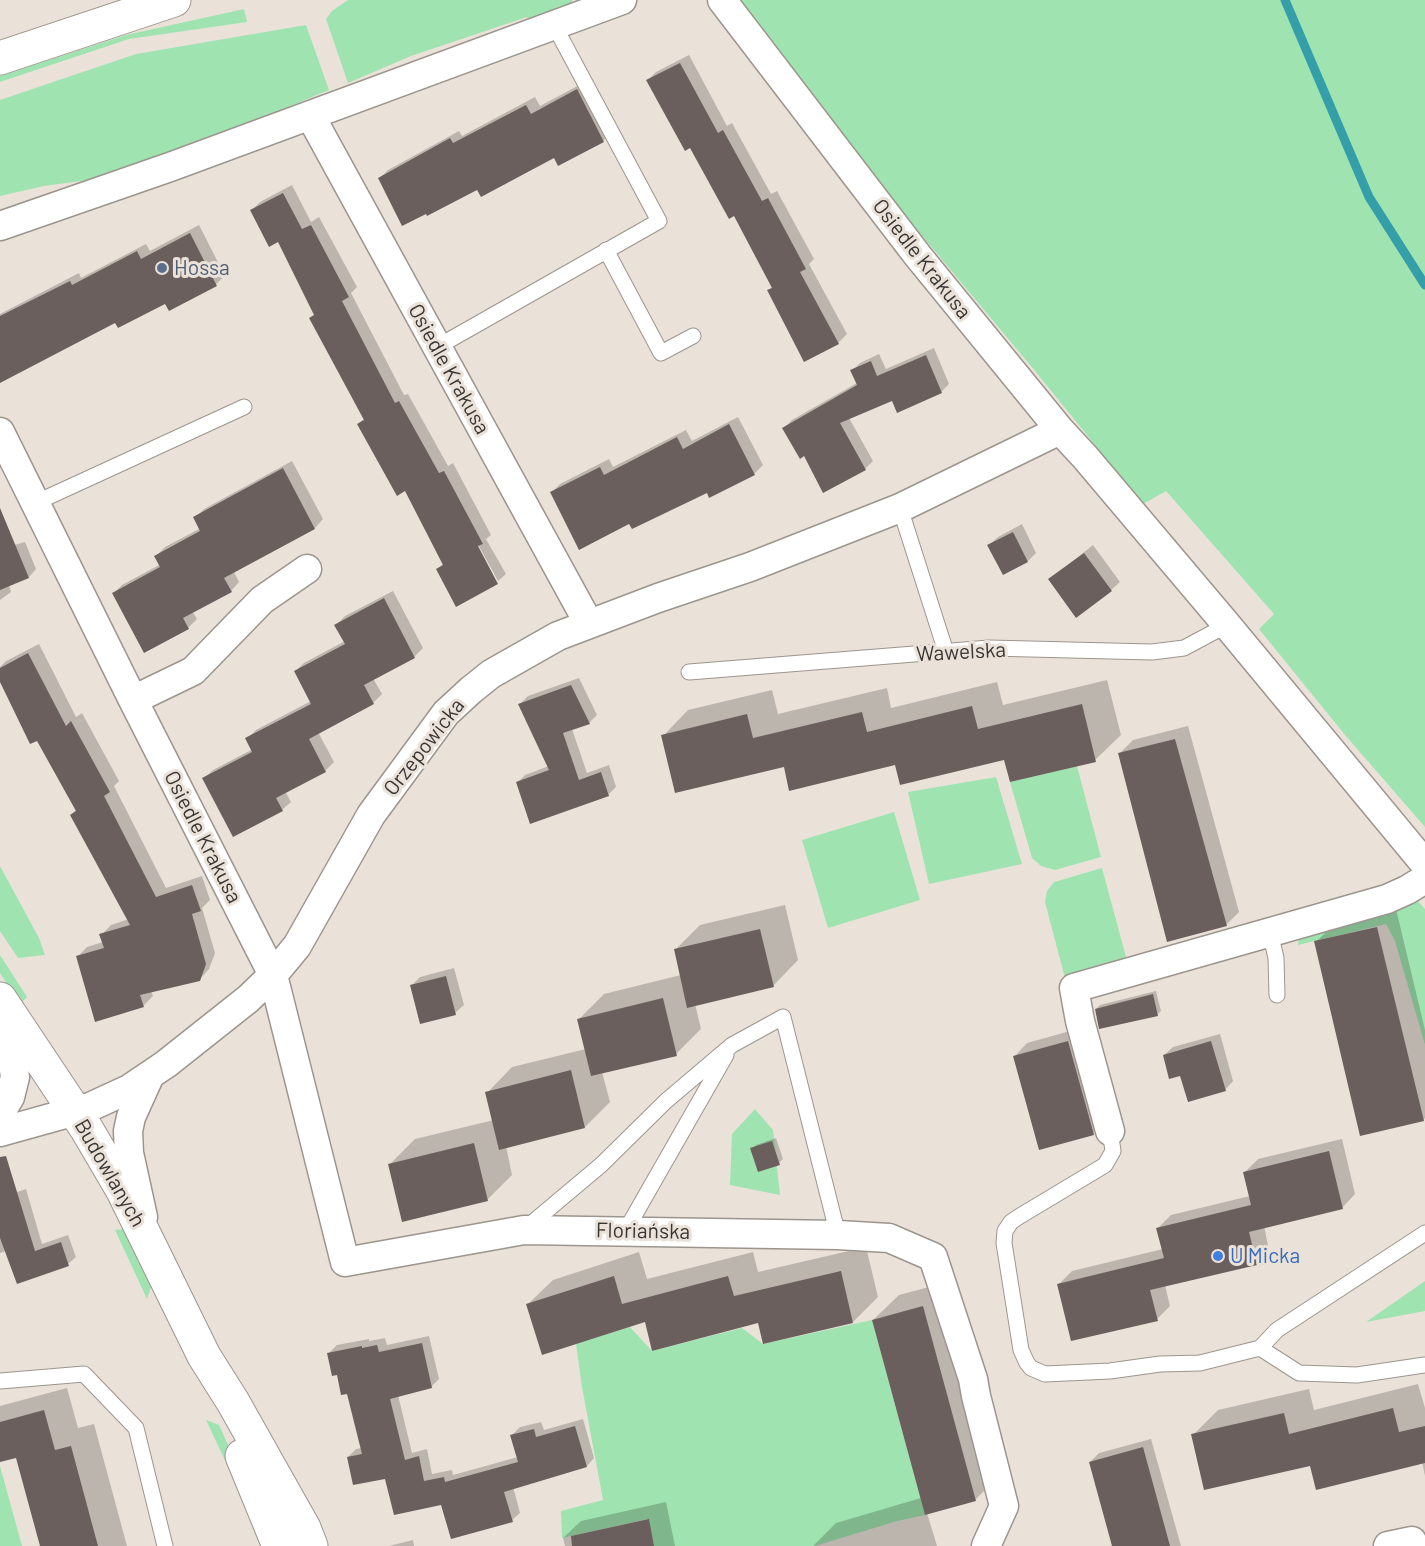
<!DOCTYPE html>
<meta charset="utf-8">
<style>
body{margin:0}
canvas{display:block;background:#eae2d9}
</style>
<canvas width="1425" height="1546"></canvas>
<script>
const ctx = document.querySelector('canvas').getContext('2d');
ctx.lineJoin = 'round';
function paint(path, color) {
  ctx.fillStyle = color;
  ctx.fill(path, 'evenodd');
}
function poly(rows) {
  const path = new Path2D();
  for (const r of rows) {
    path.moveTo(r[0], r[1]);
    for (let i = 2; i < r.length; i += 2) path.lineTo(r[i], r[i + 1]);
  }
  return path;
}
function strokePath(path, color, width, dash) {
  ctx.strokeStyle = color;
  ctx.lineWidth = width;
  ctx.lineCap = dash ? 'butt' : 'round';
  ctx.setLineDash(dash || []);
  ctx.stroke(path);
}
function drawText(font, color, halo, rows, align = 'center') {
  ctx.font = font + ' Barlow,sans-serif';
  ctx.lineWidth = 6;
  ctx.setLineDash([]);
  ctx.textBaseline = 'middle';
  ctx.strokeStyle = halo;
  ctx.fillStyle = color;
  for (const [text, x, y, turn = 0] of rows) {
    ctx.save();
    ctx.translate(x, y);
    ctx.rotate((+turn || 0) * Math.PI / 180);
    ctx.textAlign = isNaN(turn) ? turn : align;
    if (halo) ctx.strokeText(text, 0, 0);
    ctx.fillText(text, 0, 0);
    ctx.restore();
  }
}
const green = poly([
 [348,0,572,0,572,5,532,22,527,17,411,56,348,83,326,19,332,11],
 [741,0,1425,0,1425,827,1345,735,1259,629,1274,614,1166,491,1143,504,1035,371,874,178],
 [244,9,247,22,129,39,0,82,0,76,126,35],
 [306,25,329,90,174,154,96,179,44,186,0,196,0,100,136,54],
 [1077,766,1101,857,1055,870,1041,866,1032,858,1010,782],
 [996,777,1022,864,929,884,908,792],
 [894,812,920,900,828,928,802,840],
 [0,866,39,938,45,955,18,958,0,931],
 [1102,868,1129,968,1067,986,1045,902,1047,891,1054,882],
 [1416,899,1425,909,1425,1045,1395,941,1386,924,1298,945,1299,938],
 [0,955,27,997,20,1004,0,973],
 [755,1109,773,1130,780,1195,730,1185,732,1134],
 [125,1229,152,1284,147,1299,115,1230],
 [1425,1281,1425,1311,1366,1322],
 [872,1320,925,1515,897,1521,815,1546,654,1546,648,1519,562,1538,561,1511,603,1500,582,1387,576,1344,630,1327,652,1351,742,1328,763,1344],
 [206,1420,219,1425,244,1480,271,1546,260,1546,230,1471],
 [0,1466,22,1546,0,1546]
]);
const shadow = poly([
 [689,55,727,126,732,123,771,194,777,191,814,259,809,264,847,334,838,343,805,360,768,291,773,286,735,214,648,80,656,72],
 [585,82,612,132,604,140,559,164,555,156,478,188,379,179,388,170,459,131,462,136,535,97,540,106],
 [292,185,311,222,319,217,357,287,351,293,404,395,408,394,448,466,453,463,491,535,486,539,506,574,498,581,475,539,473,540,495,582,498,582,457,605,438,569,444,563,405,489,358,424,365,418,311,318,315,314,278,240,251,211,260,202],
 [199,225,225,276,216,284,169,309,165,302,116,321,0,379,0,314,79,273,81,278,146,244,150,251],
 [934,348,949,384,941,392,892,399,849,418,873,461,865,469,804,454,784,428,792,420,857,383,852,371,860,363,879,354,886,369],
 [738,417,763,465,755,473,710,496,707,491,630,522,551,493,560,484,609,459,613,467,686,430,692,441],
 [292,461,323,519,315,528,234,572,239,582,231,591,192,611,197,619,188,628,114,593,122,585,161,564,156,556,165,547,201,528,195,518,204,509],
 [1022,524,1036,553,1028,561,1003,573,989,545,998,537],
 [25,542,36,569,29,577,9,585,11,592,0,600,0,549],
 [1093,545,1120,582,1111,590,1050,579],
 [393,591,423,648,414,657,373,678,382,694,373,703,318,732,334,762,325,771,285,791,291,802,282,810,204,778,213,770,253,749,247,739,256,730,311,701,295,671,304,663,345,641,336,625,345,616],
 [39,644,76,717,82,713,119,781,114,786,166,888,202,876,210,900,202,908,215,953,209,969,199,980,151,991,153,996,143,1006,77,957,87,947,103,942,101,935,111,925,129,919,71,815,77,809,38,739,0,678,0,667,6,661],
 [579,678,597,715,589,723,572,729,587,773,609,765,616,787,608,795,517,783,525,775,549,766,520,704,528,696],
 [1107,680,1121,735,1095,760,1005,758,896,763,785,765,663,736,688,710,772,690,778,714,887,688,891,708,997,682,1003,705],
 [1188,726,1239,912,1226,925,1120,753,1133,740],
 [785,905,798,960,773,986,695,1004,701,1029,676,1054,602,1072,610,1102,585,1127,506,1146,512,1175,487,1200,390,1164,415,1139,494,1120,487,1093,512,1067,586,1049,579,1019,604,994,681,975,675,950,700,925],
 [1396,909,1425,1030,1425,1118,1423,1120,1316,942,1335,923],
 [454,968,464,1005,455,1013,411,986,420,977],
 [1156,991,1161,1011,1157,1015,1096,1009,1100,1005],
 [1081,1028,1106,1120,1093,1134,1014,1057,1027,1043],
 [1220,1034,1233,1081,1225,1090,1181,1074,1164,1055,1173,1047],
 [776,1138,783,1159,779,1163,752,1149,756,1145],
 [1342,1139,1355,1194,1342,1208,1264,1226,1269,1250,1256,1263,1165,1285,1170,1306,1157,1319,1059,1284,1072,1271,1163,1249,1158,1228,1171,1215,1250,1196,1245,1172,1258,1159],
 [26,1189,42,1244,68,1235,76,1257,68,1264,6,1251,0,1253,0,1198],
 [866,1247,878,1297,853,1322,646,1321,527,1305,553,1280,639,1252,647,1279,753,1252,758,1272],
 [948,1282,1000,1475,975,1500,927,1513,937,1546,813,1546,836,1523,921,1498,873,1320,899,1295],
 [429,1336,439,1379,431,1387,398,1395,412,1453,427,1449,432,1474,452,1470,453,1475,518,1457,512,1435,520,1427,541,1422,544,1430,583,1419,594,1458,587,1466,513,1487,520,1513,512,1520,442,1503,348,1457,356,1449,362,1448,349,1392,329,1353,337,1345,369,1339,369,1341,385,1338,387,1345],
 [1418,1384,1425,1408,1425,1476,1422,1462,1311,1464,1193,1435,1218,1410,1309,1389,1314,1410],
 [67,1388,78,1428,94,1424,127,1546,42,1546,17,1456,0,1461,0,1406],
 [1151,1439,1181,1546,1113,1546,1090,1462,1099,1453],
 [666,1502,675,1546,565,1546,563,1538,581,1521],
 [413,1540,414,1546,389,1546]
]);
const stream = poly([
 [1285,0,1369,197,1425,285]
]);
const building = poly([
 [680,63,718,133,723,130,762,201,768,198,806,269,800,272,839,344,804,362,767,290,772,288,734,216,729,219,690,148,685,151,646,80],
 [577,89,604,142,558,166,554,158,481,197,477,190,427,216,426,214,402,226,378,178,450,138,453,143,526,105,531,114],
 [283,193,302,229,311,225,349,297,342,301,395,403,399,401,439,473,444,471,483,544,478,546,498,584,456,607,436,569,443,565,405,491,397,496,357,424,364,420,309,318,314,315,278,242,269,247,250,210],
 [190,233,217,286,169,311,165,304,118,328,115,323,0,383,0,316,70,281,72,285,137,251,141,259],
 [926,355,942,393,897,413,892,401,840,423,866,470,823,493,804,456,800,459,782,428,857,385,850,370,871,361,877,376],
 [729,424,755,475,709,498,707,493,632,529,629,524,579,550,550,492,600,467,604,475,677,437,683,449],
 [283,468,315,529,224,578,232,592,183,618,189,629,144,653,112,593,160,567,154,556,200,531,193,517],
 [0,508,29,578,0,590],
 [1013,532,1028,562,1003,575,987,545],
 [1084,553,1112,591,1076,618,1048,579],
 [384,598,415,658,364,685,374,704,309,739,326,772,276,798,283,811,233,837,202,778,252,752,245,738,311,704,294,671,345,644,334,625],
 [28,653,66,726,71,721,110,792,104,796,156,897,192,885,201,911,192,914,206,964,200,981,140,995,144,1007,95,1022,76,956,104,948,99,934,130,925,70,815,76,811,37,741,30,744,0,682,0,668],
 [571,685,590,724,563,733,579,780,601,772,609,796,530,824,516,782,549,770,518,704],
 [1082,704,1096,762,1010,782,1004,760,900,785,895,765,789,791,784,767,675,793,661,735,747,714,753,738,862,712,867,732,972,706,978,729],
 [1175,739,1227,926,1167,942,1118,753],
 [1377,927,1424,1121,1360,1136,1314,941],
 [760,929,774,987,687,1008,674,949],
 [446,976,456,1015,420,1024,410,985],
 [1153,994,1158,1016,1099,1029,1095,1009],
 [663,998,677,1056,591,1076,577,1019],
 [1068,1041,1094,1135,1039,1150,1013,1056],
 [1211,1041,1226,1091,1188,1102,1180,1076,1169,1079,1163,1055],
 [571,1070,585,1128,499,1150,485,1092],
 [772,1141,780,1165,758,1172,750,1148],
 [474,1143,488,1201,402,1222,388,1164],
 [1329,1151,1343,1209,1249,1232,1257,1265,1150,1290,1158,1321,1071,1341,1057,1284,1164,1258,1156,1228,1251,1205,1243,1172],
 [6,1156,35,1251,61,1242,69,1266,17,1284,0,1238,0,1157],
 [841,1271,853,1323,763,1344,758,1323,652,1351,645,1322,542,1355,526,1304,614,1276,622,1304,728,1276,734,1296],
 [923,1306,976,1501,925,1515,872,1320],
 [422,1343,432,1388,390,1399,405,1460,419,1456,424,1481,444,1477,445,1482,518,1462,510,1435,534,1429,536,1437,575,1426,587,1467,504,1492,513,1522,451,1539,441,1505,394,1515,385,1479,353,1485,347,1457,362,1454,347,1394,341,1395,337,1375,332,1376,327,1353,362,1346,362,1348,377,1345,379,1352],
 [1393,1408,1399,1432,1425,1426,1425,1463,1316,1490,1310,1466,1204,1490,1191,1434,1284,1413,1289,1434],
 [44,1410,55,1450,71,1446,98,1546,40,1546,16,1458,0,1462,0,1422],
 [1143,1447,1170,1546,1112,1546,1089,1462],
 [649,1519,654,1546,572,1546,571,1536]
]);
const lane = poly([
 [606,250,661,353,693,336],
 [437,347,659,221,554,25],
 [35,503,244,407],
 [900,508,946,652],
 [689,672,989,648,1152,652,1184,648,1227,625],
 [1270,932,1276,958,1277,995],
 [1110,1131,1113,1151,1105,1165,1020,1216,1011,1222,1005,1231,1004,1243,1021,1350,1027,1363,1031,1368,1045,1374,1110,1371,1160,1364,1200,1363,1260,1348],
 [526,1228,601,1165,666,1101,732,1045,783,1017,838,1235],
 [626,1230,726,1055],
 [1425,1233,1277,1330,1260,1348,1299,1373,1357,1375,1425,1365],
 [0,1381,84,1374,136,1428,165,1546]
]);
const street = poly([
 [722,0,918,256,1060,430],
 [310,115,589,624],
 [0,226,170,167,622,0],
 [0,432,133,700,273,975,345,1262,524,1230,838,1235,889,1238,933,1257,973,1379,976,1396,1004,1506,986,1546],
 [133,700,193,671,262,600,307,569],
 [0,1026,13,1063,15,1077,10,1097,0,1114],
 [1110,1131,1080,1021,1074,988,1387,899,1407,890,1425,879],
 [0,1132,90,1107,129,1089,166,1064,248,999,273,975,297,946,371,815,446,713,471,690,491,674,558,636,658,598,750,567,900,508,1060,430,1085,457,1227,625,1425,864],
 [143,1217,129,1153,128,1131,131,1117,150,1075],
 [1388,1546,1412,1541,1414,1546]
]);
const secondary = poly([
 [0,58,174,0],
 [0,999,86,1128,123,1191,204,1356,233,1402,304,1528,311,1546],
 [242,1456,279,1546]
]);
const markers = [
 [162,268,6,"#5c6f8a"],
 [1218,1256,6,"#3f7fe0"]
];
const streetNames = [
 ["Osiedle Krakusa",922,259,52],
 ["Osiedle Krakusa",449,369,61],
 ["Wawelska",961,652,-3],
 ["Orzepowicka",424,747,-52],
 ["Osiedle Krakusa",203,837,63],
 ["Budowlanych",110,1173,60],
 ["Floriańska",643,1231,1]
];
const serviceNames = [
 ["Hossa",174,268]
];
const shopNames = [
 ["U Micka",1230,1256]
];
paint(green, '#9fe4b0');
paint(shadow, '#0003');
strokePath(stream, '#349fa8', 9);
paint(building, '#6b5f5e');
strokePath(lane, '#9c958d', 17);
strokePath(street, '#9c958d', 31);
strokePath(secondary, '#9c958d', 35);
strokePath(lane, '#fff', 15);
strokePath(street, '#fff', 28);
strokePath(secondary, '#fff', 33);
for (const [x, y, r, color] of markers) {
  const dot = new Path2D();
  dot.arc(x, y, r, 0, 2 * Math.PI);
  ctx.fillStyle = color;
  ctx.fill(dot);
  strokePath(dot, '#eae2d9', 2);
}
drawText('21px', '#383532', '#eae2d9', streetNames);
drawText('21px', '#4e5e75', '#eae2d9', serviceNames, 'left');
drawText('21px', '#366cbe', '#eae2d9', shopNames, 'left');
</script>
